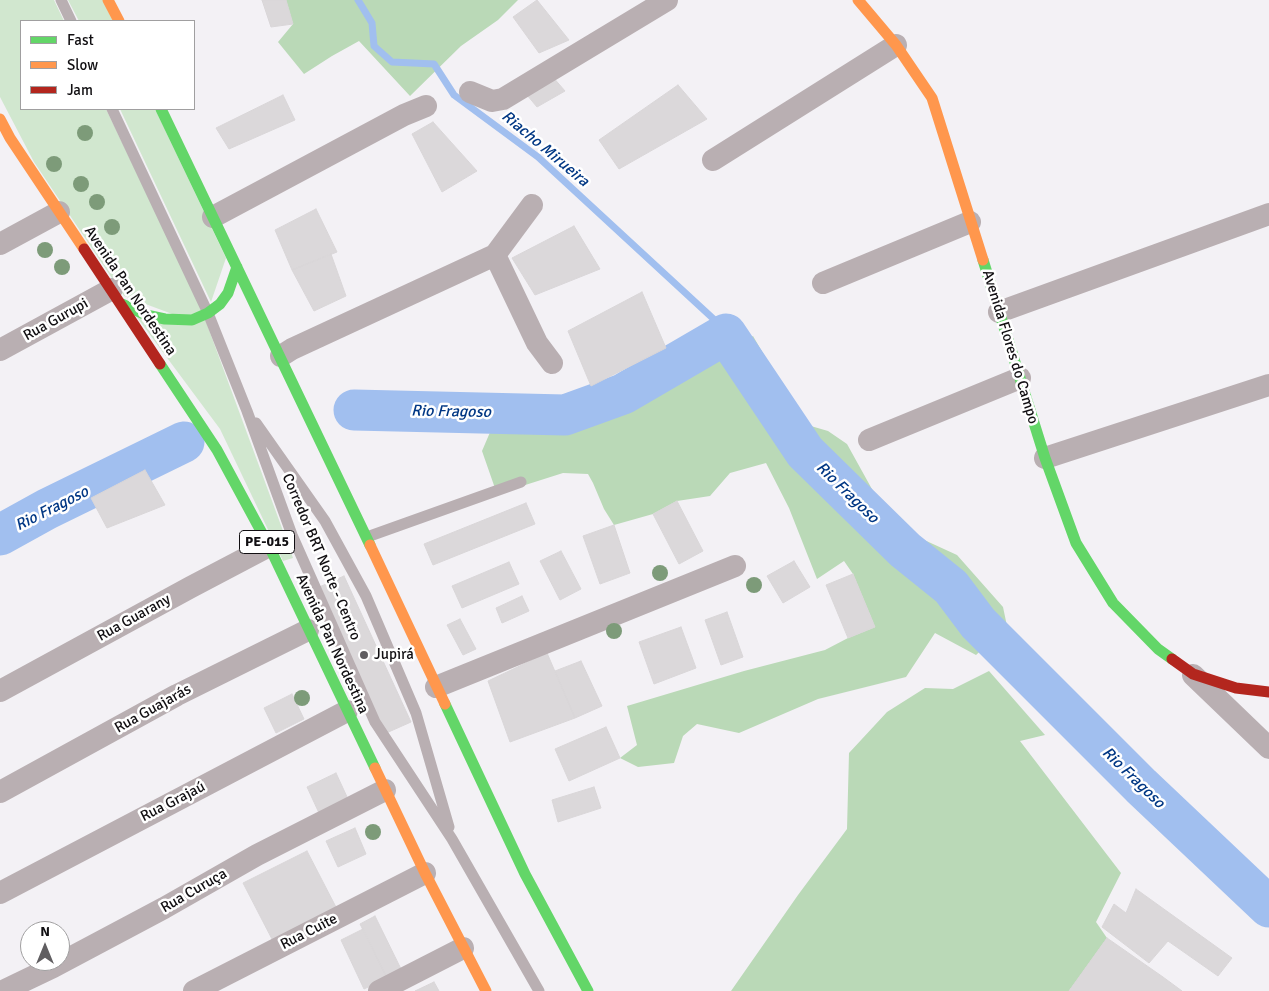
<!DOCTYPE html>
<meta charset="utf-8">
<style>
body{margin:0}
#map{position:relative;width:1269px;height:991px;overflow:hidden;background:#f3f1f5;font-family:Signika,sans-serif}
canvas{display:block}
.legend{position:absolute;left:20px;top:20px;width:175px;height:90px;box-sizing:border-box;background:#fff;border:1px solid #a09fa0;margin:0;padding:6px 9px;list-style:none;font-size:15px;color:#110f12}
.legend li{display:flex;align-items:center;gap:10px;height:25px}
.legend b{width:25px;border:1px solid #a09fa0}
.north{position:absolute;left:20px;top:921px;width:50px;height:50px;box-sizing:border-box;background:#fff;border:1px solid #a09fa0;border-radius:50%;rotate:0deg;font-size:14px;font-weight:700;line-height:20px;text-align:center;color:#110f12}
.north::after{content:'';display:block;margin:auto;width:18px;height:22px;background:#605e61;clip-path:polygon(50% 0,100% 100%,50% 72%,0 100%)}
</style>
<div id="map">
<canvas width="1269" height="991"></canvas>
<ul class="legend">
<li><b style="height:6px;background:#63d668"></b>Fast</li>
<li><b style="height:6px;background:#ff974d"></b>Slow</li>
<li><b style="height:6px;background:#b3261e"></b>Jam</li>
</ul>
<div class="north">N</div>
</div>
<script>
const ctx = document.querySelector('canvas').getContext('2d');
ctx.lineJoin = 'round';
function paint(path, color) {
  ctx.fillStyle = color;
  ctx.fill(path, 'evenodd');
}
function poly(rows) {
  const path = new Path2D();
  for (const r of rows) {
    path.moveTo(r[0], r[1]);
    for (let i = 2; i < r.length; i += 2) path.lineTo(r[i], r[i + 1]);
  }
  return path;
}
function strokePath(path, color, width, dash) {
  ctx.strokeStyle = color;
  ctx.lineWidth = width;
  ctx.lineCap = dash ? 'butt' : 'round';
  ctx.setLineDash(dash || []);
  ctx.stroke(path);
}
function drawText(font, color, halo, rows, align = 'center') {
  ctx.font = font + ' Signika,sans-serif';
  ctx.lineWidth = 5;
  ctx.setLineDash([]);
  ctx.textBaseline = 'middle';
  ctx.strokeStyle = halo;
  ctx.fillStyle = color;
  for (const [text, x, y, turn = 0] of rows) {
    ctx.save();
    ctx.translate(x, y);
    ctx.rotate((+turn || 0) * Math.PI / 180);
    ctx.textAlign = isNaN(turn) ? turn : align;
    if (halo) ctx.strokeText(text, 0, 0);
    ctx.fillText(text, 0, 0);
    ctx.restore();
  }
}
const green = poly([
 [0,0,54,0,64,21,21,21,21,109,106,109,203,311,183,318,124,296,34,162,0,97],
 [68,0,103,0,113,21,79,21],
 [120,109,155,109,226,258,211,302],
 [136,316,205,319,293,558,283,561,220,429]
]);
const forest = poly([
 [286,0,518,0,498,20,461,46,410,96,359,41,332,56,304,74,278,42,293,24],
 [753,336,804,424,828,431,847,444,883,509,909,533,957,555,1003,607,1007,626,976,655,935,633,906,677,818,699,739,733,697,724,683,736,674,763,638,767,620,758,637,745,627,706,744,671,825,650,848,638,875,627,853,574,844,561,817,579,789,508,766,463,730,473,710,496,677,501,653,514,614,525,604,509,593,483,588,474,563,473,497,494,482,451,494,423,573,426],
 [989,671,1045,735,1020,741,1121,873,1096,922,1107,938,1069,991,731,991,798,895,847,829,849,753,887,712,925,688,953,689]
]);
const stream = poly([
 [358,0,372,23,374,46,392,62,434,64,454,95,538,157,719,324,726,334]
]);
const river = poly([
 [354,410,565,415,623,394,726,334,805,452,905,550,951,587,978,623,1141,786,1269,907],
 [0,535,47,509,184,442]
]);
const building = poly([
 [262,0,286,0,293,24,271,27,262,0],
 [537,0,569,40,539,53,513,17,537,0],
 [552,76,565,91,537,107,527,95,552,76],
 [678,85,707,119,619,169,599,140,678,85],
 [283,95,295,120,229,149,216,128,283,95],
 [433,122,477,171,442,192,412,134,433,122],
 [316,209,337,252,292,270,275,230,316,209],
 [574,226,600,269,535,295,512,258,574,226],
 [331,254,346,296,314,311,292,270,331,254],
 [642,292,666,348,591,386,568,331,642,292],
 [145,470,165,505,107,528,91,498,145,470],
 [677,501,703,551,679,564,653,514,677,501],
 [526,503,535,524,433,565,424,544,526,503],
 [614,525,630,573,600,584,583,536,614,525],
 [561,551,581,589,560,600,540,561,561,551],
 [794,561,810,587,783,603,767,576,794,561],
 [509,562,519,584,462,608,452,586,509,562],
 [853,574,875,627,848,638,826,585,853,574],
 [344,576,411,722,384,734,317,588,344,576],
 [522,596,529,611,502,623,496,608,522,596],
 [727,612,743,657,721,665,705,620,727,612],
 [460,619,476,649,463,655,447,625,460,619],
 [681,627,696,668,654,684,639,642,681,627],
 [547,653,575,718,510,742,488,681,547,653],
 [581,661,602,706,575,718,555,671,581,661],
 [292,694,304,719,276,733,264,708,292,694],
 [606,727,620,758,569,781,555,749,606,727],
 [336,773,348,799,319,813,307,787,336,773],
 [594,787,601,808,558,822,552,800,594,787],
 [355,828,366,854,338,867,326,841,355,828],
 [307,851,338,911,274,943,243,883,307,851],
 [1136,889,1232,958,1218,976,1168,941,1149,963,1102,927,1114,904,1126,913,1136,889],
 [375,916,402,971,387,978,360,924,375,916],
 [363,929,387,978,364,989,341,940,363,929],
 [1107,938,1163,977,1182,991,1069,991,1107,938],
 [434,982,439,991,415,991,434,982]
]);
const lane = poly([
 [61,0,71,21],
 [112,109,208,313,247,411,292,535,375,722,452,839,539,991],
 [256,423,325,521,366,596,416,713,449,827],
 [367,537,521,482]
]);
const street = poly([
 [470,92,492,101,503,99,667,0],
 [713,160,896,45],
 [213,217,404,115,426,106],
 [0,244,59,212],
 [495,255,537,343,552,363],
 [823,283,970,222],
 [999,312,1269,214],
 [0,350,112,289],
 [281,356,292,349,495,255,532,205],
 [869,440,1020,378],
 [1045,458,1269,385],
 [1193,675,1269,748],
 [436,687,735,566],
 [0,691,191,587,269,546],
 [0,792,177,695,308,630],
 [0,893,347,711],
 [3,991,53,967,164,908,257,855,385,790],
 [194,991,425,873],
 [379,991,463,948]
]);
const fast = poly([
 [161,109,370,545],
 [983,260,1045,458,1076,543,1113,603,1158,649,1172,659],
 [122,304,146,315,165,319,192,320,208,313,220,304,228,293,237,267],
 [160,364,217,450,269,546,375,768],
 [445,704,525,874,588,991]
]);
const slow = poly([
 [108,0,119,21],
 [858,0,896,45,932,98,983,260],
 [0,119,10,138,84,249],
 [370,545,445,704],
 [375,768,425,873,486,991]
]);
const jam = poly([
 [84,249,160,364],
 [1172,659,1193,674,1236,688,1269,692]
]);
const trees = [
 [85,133],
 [54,164],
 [81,184],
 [97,202],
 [112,227],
 [45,250],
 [62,267],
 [660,573],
 [754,585],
 [614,631],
 [302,698],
 [373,832]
];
const markers = [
 [364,655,5,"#605e61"]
];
const shields = [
 [267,542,55]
];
const shieldNames = [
 ["PE-015",267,542]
];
const streetNames = [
 ["Avenida Pan Nordestina",130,291,56],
 ["Rua Gurupi",56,320,-29],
 ["Avenida Flores do Campo",1010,347,73],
 ["Corredor BRT Norte - Centro",321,557,67],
 ["Rua Guarany",134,618,-29],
 ["Avenida Pan Nordestina",332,644,65],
 ["Rua Guajarás",153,709,-29],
 ["Rua Grajaú",173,802,-27],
 ["Rua Curuça",194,891,-30],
 ["Rua Cuite",309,932,-27]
];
const poiNames = [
 ["Jupirá",374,655]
];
const waterNames = [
 ["Riacho Mirueira",545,149,40],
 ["Rio Fragoso",451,412,1],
 ["Rio Fragoso",847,493,44],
 ["Rio Fragoso",52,509,-27],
 ["Rio Fragoso",1133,778,44]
];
paint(green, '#d1e7cf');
paint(forest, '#bad9b7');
strokePath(stream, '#a1bfef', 7);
strokePath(river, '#a1bfef', 41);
paint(building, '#dbd8da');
strokePath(building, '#d9d6d8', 1);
strokePath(lane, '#b9afb2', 11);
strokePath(street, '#b9afb2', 22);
strokePath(fast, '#63d668', 11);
strokePath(slow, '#ff974d', 11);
strokePath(jam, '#b3261e', 11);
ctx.fillStyle = '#7d9b79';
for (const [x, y] of trees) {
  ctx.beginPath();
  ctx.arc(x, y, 8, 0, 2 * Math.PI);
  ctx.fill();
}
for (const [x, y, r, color] of markers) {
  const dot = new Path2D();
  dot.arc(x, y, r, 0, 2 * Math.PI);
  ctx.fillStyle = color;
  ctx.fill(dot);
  strokePath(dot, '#fff', 2);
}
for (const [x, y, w] of shields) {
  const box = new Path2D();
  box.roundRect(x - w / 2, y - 11.5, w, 23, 4);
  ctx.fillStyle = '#fff';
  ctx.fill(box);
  strokePath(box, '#110f12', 1);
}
drawText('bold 14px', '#110f12', null, shieldNames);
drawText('15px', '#110f12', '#fff', streetNames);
drawText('15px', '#110f12', '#fff', poiNames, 'left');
drawText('italic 16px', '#013784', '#fff', waterNames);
</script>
